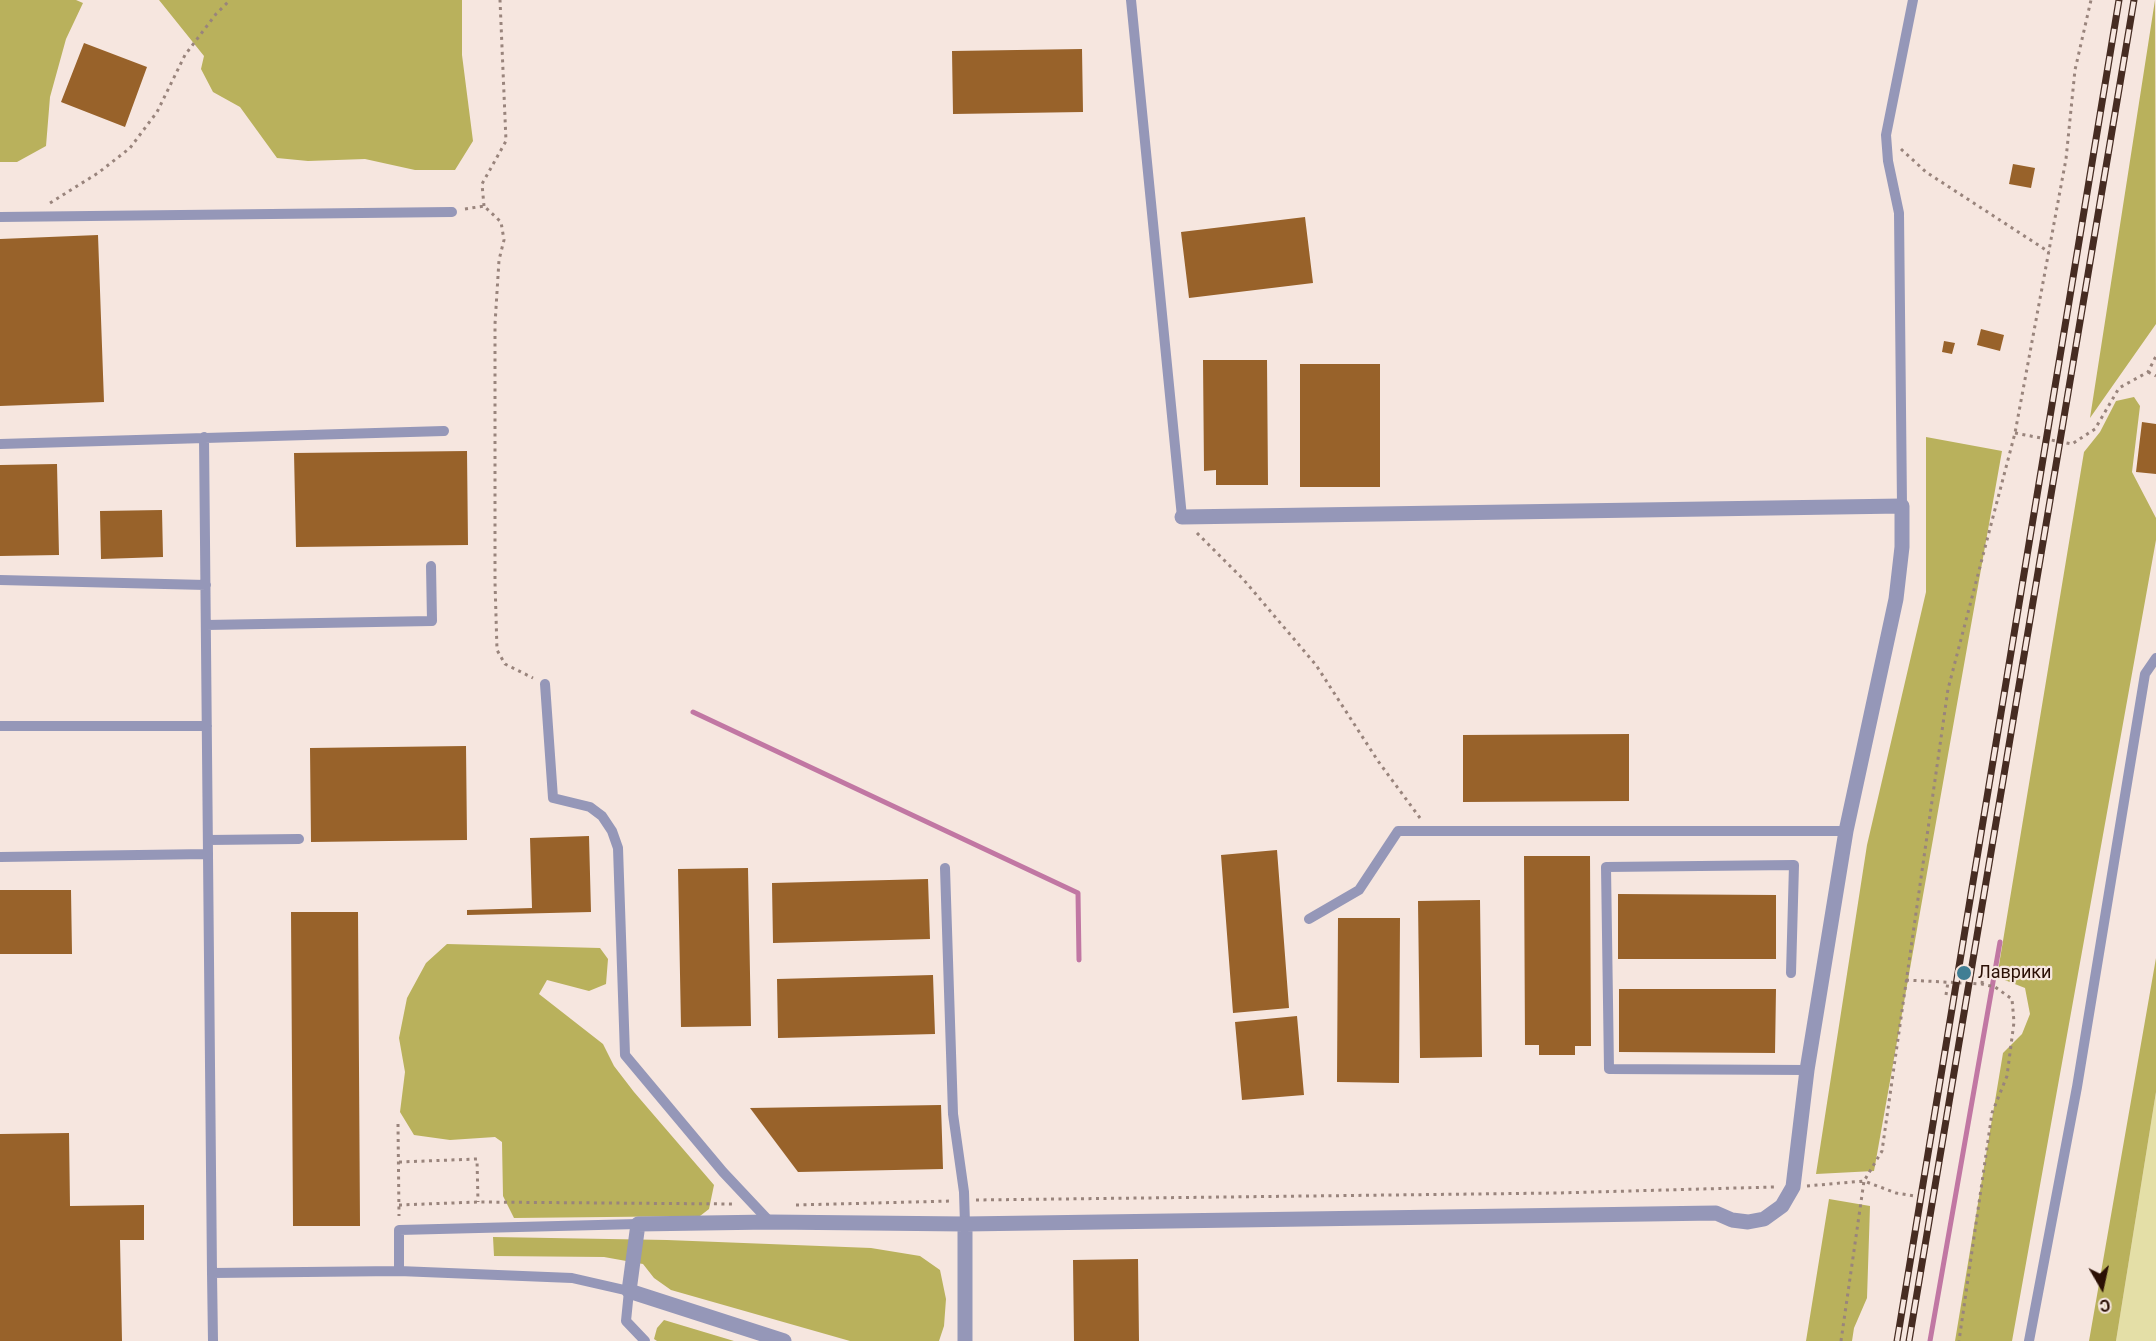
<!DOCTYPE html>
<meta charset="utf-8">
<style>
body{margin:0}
#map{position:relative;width:2156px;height:1341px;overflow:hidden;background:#f6e6df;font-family:Roboto,sans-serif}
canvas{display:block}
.north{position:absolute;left:2072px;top:1257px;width:60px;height:60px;-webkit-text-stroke:4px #f6e6df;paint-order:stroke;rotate:171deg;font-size:16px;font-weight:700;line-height:24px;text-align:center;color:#2b1005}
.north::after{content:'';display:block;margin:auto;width:21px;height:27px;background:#2b1005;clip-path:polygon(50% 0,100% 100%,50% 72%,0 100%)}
</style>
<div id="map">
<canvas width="2156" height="1341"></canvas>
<div class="north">С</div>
</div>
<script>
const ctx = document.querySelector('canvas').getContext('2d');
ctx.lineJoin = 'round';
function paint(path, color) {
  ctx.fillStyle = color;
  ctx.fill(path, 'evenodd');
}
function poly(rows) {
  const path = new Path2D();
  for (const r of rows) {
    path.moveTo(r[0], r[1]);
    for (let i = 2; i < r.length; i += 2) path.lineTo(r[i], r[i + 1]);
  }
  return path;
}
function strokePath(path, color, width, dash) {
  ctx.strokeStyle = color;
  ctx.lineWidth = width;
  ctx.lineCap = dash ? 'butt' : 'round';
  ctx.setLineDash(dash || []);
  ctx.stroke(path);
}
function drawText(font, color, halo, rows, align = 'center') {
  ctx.font = font + ' Roboto,sans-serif';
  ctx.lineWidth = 4.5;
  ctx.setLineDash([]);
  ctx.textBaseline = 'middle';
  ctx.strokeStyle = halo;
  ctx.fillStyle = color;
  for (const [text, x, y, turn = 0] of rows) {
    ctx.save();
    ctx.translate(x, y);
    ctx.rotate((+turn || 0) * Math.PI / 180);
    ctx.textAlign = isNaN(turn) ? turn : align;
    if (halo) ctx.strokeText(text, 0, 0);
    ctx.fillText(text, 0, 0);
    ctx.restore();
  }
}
const green = poly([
 [2156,1092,2156,1341,2116,1341]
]);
const forest = poly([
 [0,0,76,0,83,3,66,39,50,97,46,146,17,162,0,162],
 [159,0,462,0,462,55,473,141,455,170,415,170,365,159,308,161,277,158,240,107,213,92,201,69,204,56],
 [2155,0,2156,324,2090,418],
 [2134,397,2140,406,2132,472,2156,518,2156,540,2012,1341,1955,1341,2003,1053,2022,1034,2030,1014,2025,988,1997,977,2084,452,2100,432,2116,401],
 [1926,437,2002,451,1874,1171,1816,1174,1867,845,1926,592],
 [447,944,600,948,608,959,606,984,589,991,547,980,539,994,603,1044,614,1066,634,1092,714,1185,709,1209,700,1216,514,1218,503,1196,502,1142,495,1137,450,1140,414,1135,400,1112,405,1072,399,1038,407,998,426,963],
 [2156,958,2156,1092,2116,1341,2089,1341],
 [1829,1199,1870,1206,1867,1298,1854,1328,1852,1341,1806,1341],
 [493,1237,667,1240,871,1248,920,1256,940,1270,946,1299,944,1326,939,1341,850,1341,671,1290,654,1278,643,1264,604,1257,494,1256],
 [664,1320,734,1341,657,1341,654,1339,657,1328]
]);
const stream = poly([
 [693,712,1078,893,1079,960],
 [1930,1341,2000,942]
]);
const building = poly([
 [84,43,147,67,125,127,61,102],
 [1082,49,1083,112,953,114,952,51],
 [2013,164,2035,168,2031,188,2009,184],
 [1305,217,1313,283,1189,298,1181,232],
 [98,235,104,402,0,406,0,239],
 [1981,329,2004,335,2000,351,1977,345],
 [1944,341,1955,343,1952,354,1942,352],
 [1203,360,1267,360,1268,485,1216,485,1216,470,1204,471],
 [1300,364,1380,364,1380,487,1300,487],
 [2142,422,2156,424,2156,474,2136,472],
 [467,451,468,545,296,547,294,453],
 [57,464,59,555,0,556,0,465],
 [162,510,163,557,101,559,100,511],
 [1629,734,1629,801,1463,802,1463,735],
 [466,746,467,840,311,842,310,748],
 [589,836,591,912,467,915,467,910,532,908,530,838],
 [1277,850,1289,1008,1233,1013,1221,855],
 [1524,856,1590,856,1591,1046,1575,1046,1575,1055,1539,1055,1539,1045,1525,1045],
 [748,868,751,1026,681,1027,678,869],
 [928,879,930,939,773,943,772,883],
 [0,890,71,890,72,954,0,954],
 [1618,894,1776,895,1776,959,1618,959],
 [1480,900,1482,1057,1420,1058,1418,901],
 [291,912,358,912,360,1226,293,1226],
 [1338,918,1400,918,1399,1083,1337,1082],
 [933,975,935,1034,778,1038,777,979],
 [1619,989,1776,989,1775,1053,1619,1052],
 [1297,1016,1304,1095,1242,1100,1235,1022],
 [941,1105,943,1169,798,1172,750,1108],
 [69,1133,70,1206,144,1205,144,1240,120,1240,122,1341,0,1341,0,1134],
 [1138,1259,1139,1341,1074,1341,1073,1260]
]);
const path = poly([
 [1901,149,1926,172,2049,252],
 [50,203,98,173,130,148,157,112,185,55,216,14,230,0],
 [484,206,482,184,506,141,500,0],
 [465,209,484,206,501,222,504,240,499,260,495,324,495,582,497,650,505,664,533,678],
 [2148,372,2156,376],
 [2015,433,2072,444,2095,429,2119,388,2148,372,2156,356],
 [1197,533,1243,579,1316,665,1378,761,1420,818],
 [1906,980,1982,984,1995,987,2012,999,2014,1022,2007,1076,1992,1113,1959,1341],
 [1982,984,1983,975],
 [1946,995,1948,982],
 [398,1124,399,1216],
 [399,1162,477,1159,478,1202],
 [1807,1186,1864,1181,1882,1151,1948,689,2015,433,2066,159,2075,70,2091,0],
 [976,1200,1557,1193,1774,1187],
 [399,1205,478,1202,733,1204],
 [796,1205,952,1201],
 [1841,1341,1864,1181,1896,1193,1914,1196]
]);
const service = poly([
 [1131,0,1182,517],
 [0,217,452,212],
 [204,437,212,1273],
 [0,444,444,431],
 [1902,506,1899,213,1888,161,1886,135,1913,0],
 [0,580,206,585],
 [206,625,432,621,431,566],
 [545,684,553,798,590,807,602,816,612,831,618,848,625,1055,723,1172,770,1222],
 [0,726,207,726],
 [208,840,299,839],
 [0,857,208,854],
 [945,868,953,1114,964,1192,965,1224],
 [1309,919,1359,890,1398,831,1846,831],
 [1791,973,1794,865,1606,867,1609,1069,1807,1070],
 [638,1224,399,1230,399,1271,572,1278,629,1291,626,1321,645,1341],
 [213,1341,212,1273,399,1271],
 [2029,1341,2077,1087,2145,674,2156,658]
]);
const minor = poly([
 [965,1224,965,1341],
 [784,1341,629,1291,638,1224,770,1222,965,1224,1716,1213,1732,1220,1748,1222,1764,1219,1782,1206,1793,1187,1807,1070,1846,831,1896,599,1902,547,1902,506,1182,517]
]);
const rail = poly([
 [1897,1341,2119,0],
 [1909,1341,2134,0]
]);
const markers = [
 [1964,973,8,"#407e94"]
];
const poiNames = [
 ["Лаврики",1978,973]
];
paint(green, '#e4dfa7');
paint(forest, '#b9b15c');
strokePath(stream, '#c177a3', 5);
paint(building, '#98622a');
strokePath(path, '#99847c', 3, [3, 4.5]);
strokePath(service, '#9597b8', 10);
strokePath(minor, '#9597b8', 15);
strokePath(rail, '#462c22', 7);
strokePath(rail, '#f6e6df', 4.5, [14]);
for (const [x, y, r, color] of markers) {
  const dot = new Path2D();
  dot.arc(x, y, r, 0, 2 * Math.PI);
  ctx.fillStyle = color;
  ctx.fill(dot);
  strokePath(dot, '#f6e6df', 2);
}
drawText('18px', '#2b1005', '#f6e6df', poiNames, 'left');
</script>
